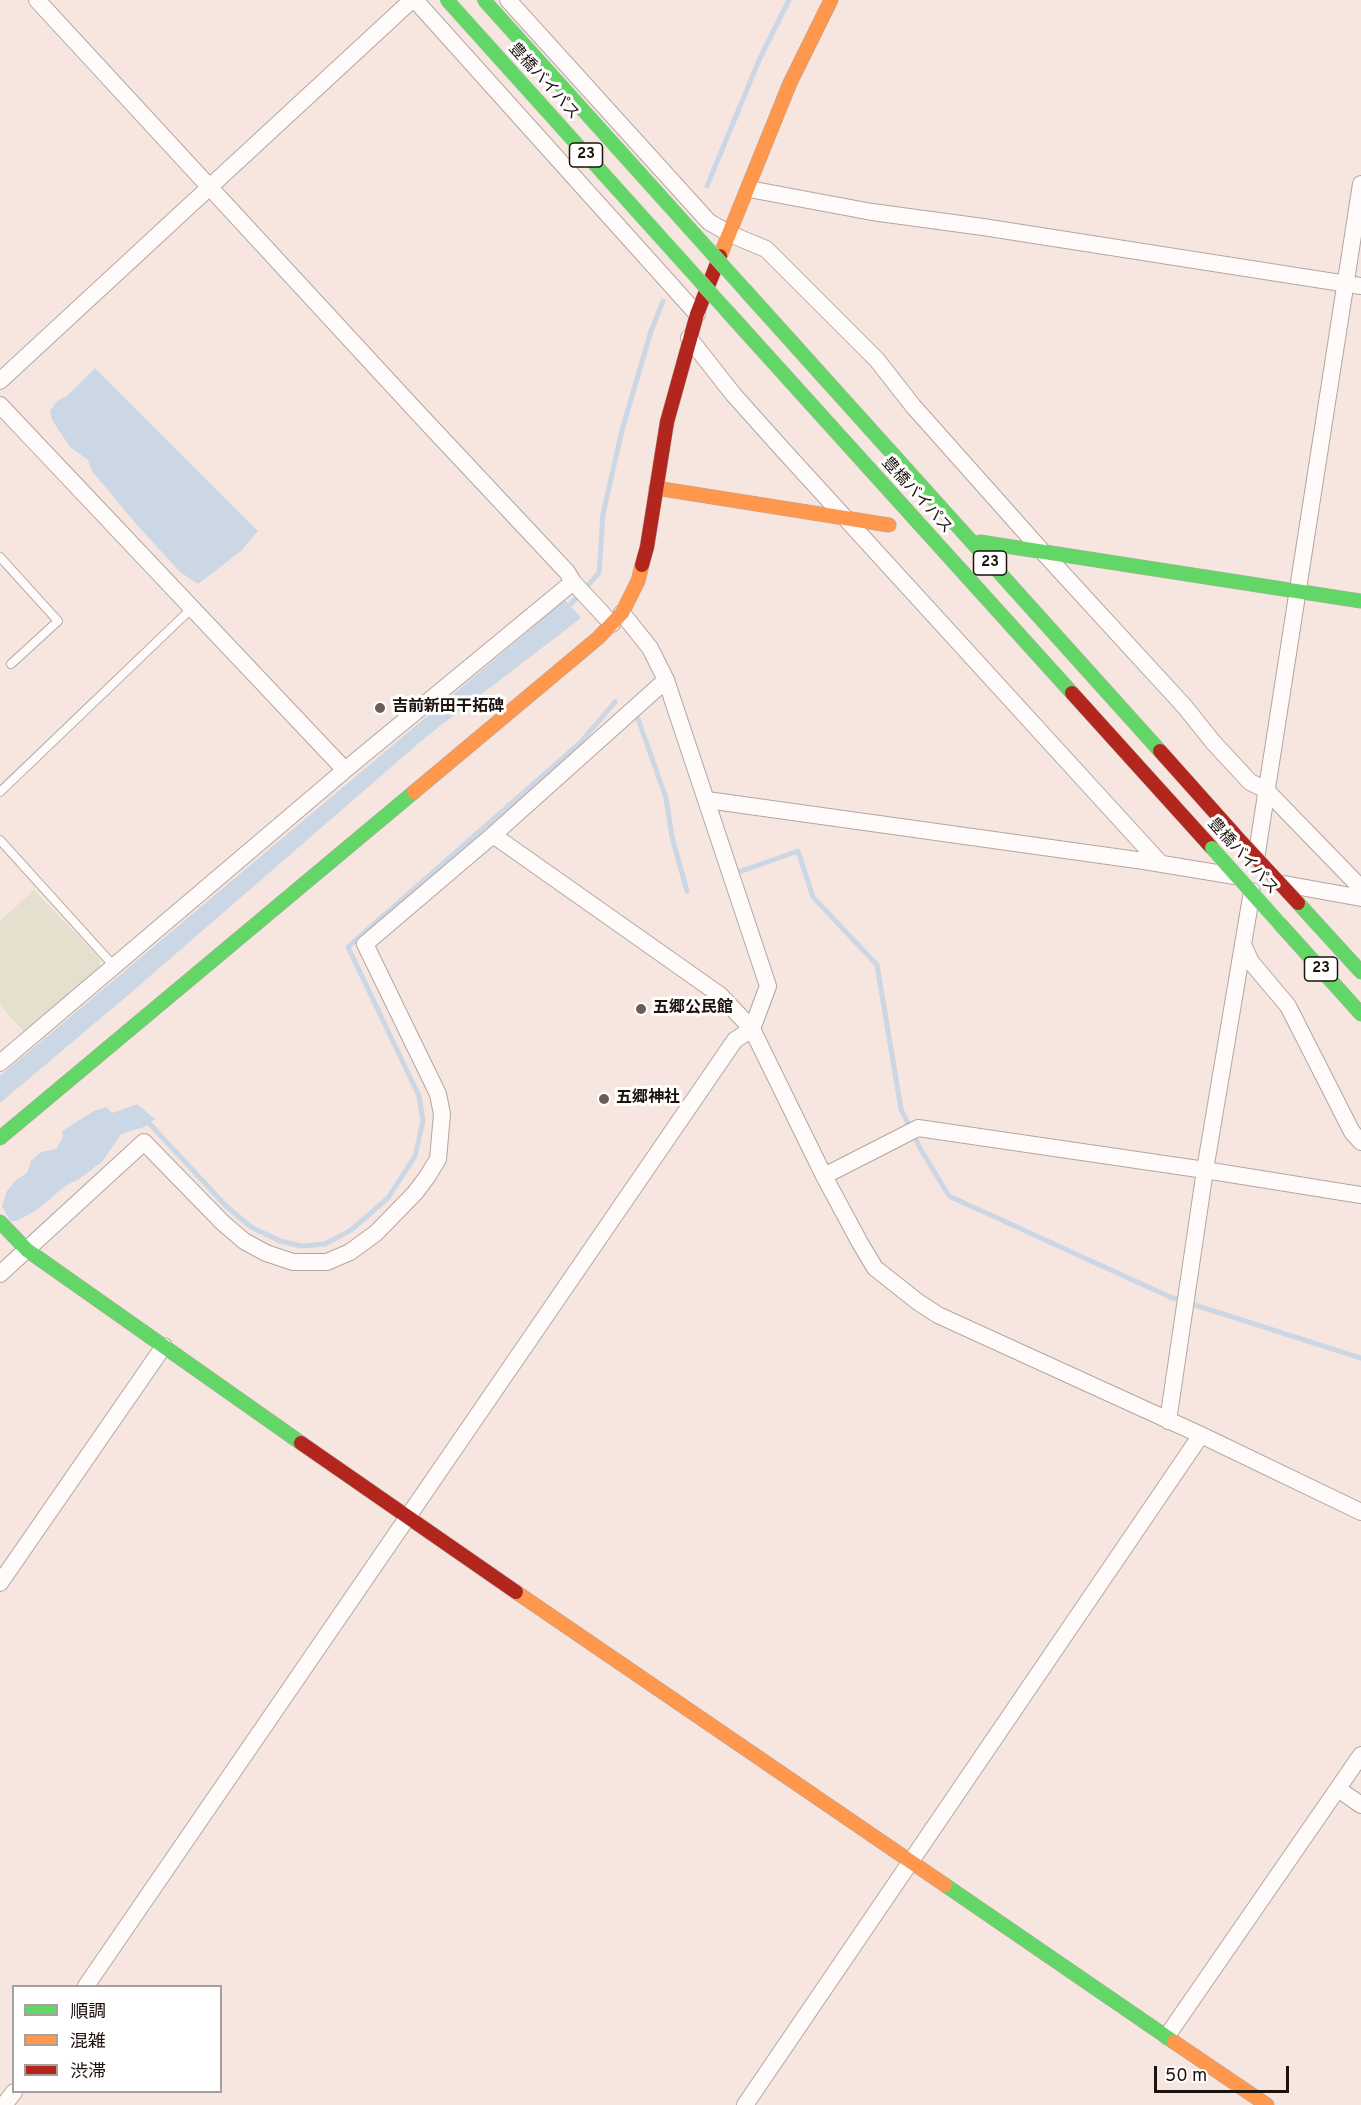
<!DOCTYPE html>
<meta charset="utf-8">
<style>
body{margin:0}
#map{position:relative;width:1361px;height:2105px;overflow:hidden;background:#f6e6df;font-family:Overpass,"Noto Sans JP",sans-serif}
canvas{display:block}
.legend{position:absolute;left:12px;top:1985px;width:210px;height:108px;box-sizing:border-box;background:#fff;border:2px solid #a5a09e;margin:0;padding:8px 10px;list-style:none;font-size:18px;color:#1e120d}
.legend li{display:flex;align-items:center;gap:12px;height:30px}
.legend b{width:30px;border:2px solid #a5a09e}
.scale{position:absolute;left:1154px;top:2066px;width:135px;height:27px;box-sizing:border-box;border:3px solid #1e120d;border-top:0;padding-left:8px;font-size:18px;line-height:21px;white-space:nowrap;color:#1e120d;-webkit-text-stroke:4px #fff;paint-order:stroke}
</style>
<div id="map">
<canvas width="1361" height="2105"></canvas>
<ul class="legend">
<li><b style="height:8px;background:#63d668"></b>順調</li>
<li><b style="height:8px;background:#ff974d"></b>混雑</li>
<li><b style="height:8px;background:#b3261e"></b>渋滞</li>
</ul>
<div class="scale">50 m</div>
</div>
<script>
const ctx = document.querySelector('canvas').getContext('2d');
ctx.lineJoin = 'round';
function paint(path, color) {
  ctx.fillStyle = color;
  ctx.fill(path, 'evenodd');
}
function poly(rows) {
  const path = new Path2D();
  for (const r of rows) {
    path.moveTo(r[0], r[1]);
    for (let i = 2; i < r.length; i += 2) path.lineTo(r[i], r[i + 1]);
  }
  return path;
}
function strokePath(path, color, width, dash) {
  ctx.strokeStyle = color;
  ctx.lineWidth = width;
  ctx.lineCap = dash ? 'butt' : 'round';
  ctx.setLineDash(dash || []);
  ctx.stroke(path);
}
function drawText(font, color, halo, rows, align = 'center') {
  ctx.font = font + ' Overpass,"Noto Sans JP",sans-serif';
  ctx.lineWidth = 6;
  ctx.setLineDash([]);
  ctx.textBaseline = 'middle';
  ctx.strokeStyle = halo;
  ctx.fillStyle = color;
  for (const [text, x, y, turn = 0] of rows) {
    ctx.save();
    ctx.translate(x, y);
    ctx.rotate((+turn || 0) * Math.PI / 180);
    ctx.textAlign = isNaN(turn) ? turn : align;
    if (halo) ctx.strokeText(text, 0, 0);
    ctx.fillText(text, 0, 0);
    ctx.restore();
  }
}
const green = poly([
 [34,890,100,959,100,969,25,1033,0,1005,0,921]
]);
const water = poly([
 [95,368,258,531,241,551,198,584,180,572,137,525,92,471,88,460,70,447,52,420,50,411,57,401,67,396],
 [565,600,581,618,427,736,126,997,0,1103,0,1076],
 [137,1104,155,1119,144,1127,121,1134,103,1161,79,1179,65,1186,38,1209,17,1221,10,1221,2,1206,7,1191,16,1180,27,1173,31,1161,41,1152,56,1149,63,1137,62,1131,94,1111,106,1107,112,1113]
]);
const stream = poly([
 [707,186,760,58,789,0],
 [569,606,599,573,603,514,622,430,651,331,663,301],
 [637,716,666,798,672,837,687,891],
 [739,872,798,851,813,897,877,965,901,1109,920,1148,949,1196,1170,1297,1361,1358],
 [142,1121,149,1123,226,1206,251,1227,280,1241,302,1246,325,1244,351,1230,388,1198,415,1156,423,1121,419,1096,348,947,580,743,615,702]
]);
const lane = poly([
 [0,557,58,621,11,664],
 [0,792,192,608],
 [0,840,114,966]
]);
const street = poly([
 [415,0,697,314],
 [508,0,709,222,730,234,766,249,877,360,913,406,1042,551,1185,707,1213,742,1250,782,1266,790,1361,888],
 [749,189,872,212,983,227,1361,286],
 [689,338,733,394,784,451,1161,864],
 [0,381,412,0],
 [0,405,345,770],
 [573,582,612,624],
 [622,613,650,648,666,680,768,986,752,1029,824,1176,860,1243,875,1268,918,1302,938,1315,1201,1435,1361,1512],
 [707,800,1144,861,1235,876],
 [1256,859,1361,184],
 [1284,884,1361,898],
 [1244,947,1251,962,1288,1006,1352,1132,1361,1142],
 [0,1063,345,770,573,582,567,572,418,413,37,0],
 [824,1176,918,1128,1205,1170,1361,1195],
 [0,1274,144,1142,223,1223,244,1241,266,1253,293,1262,327,1262,350,1252,376,1233,415,1193,427,1177,438,1159,442,1114,438,1094,365,944,493,835,666,680],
 [1168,1421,1205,1170,1252,891],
 [0,1583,164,1346],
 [1338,1789,1361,1805],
 [86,1986,735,1040,752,1029,720,995,493,835],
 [1167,2036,1361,1755],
 [4,2105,14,2092],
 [745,2105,1201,1435]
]);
const fast = poly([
 [745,290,1160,751],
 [726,310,1072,693],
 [980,542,1361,601],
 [1298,903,1361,972],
 [1280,924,1361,1014],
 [0,1138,414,792],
 [0,1222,27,1250,301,1443],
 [945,1885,1174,2042]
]);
const slow = poly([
 [720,256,790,83,831,0],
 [656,488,889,525],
 [414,792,598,638,622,613,638,581,642,565],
 [516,1592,945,1885],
 [1174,2042,1267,2105]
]);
const jam = poly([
 [642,565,647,547,667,422,697,314,720,256],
 [1072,693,1212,848],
 [1160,751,1235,835],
 [301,1443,516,1592]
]);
const fastBridge = poly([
 [447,0,726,310],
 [484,0,745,290],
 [1212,848,1280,924]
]);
const jamBridge = poly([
 [1235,835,1298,903]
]);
const markers = [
 [380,708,6,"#6a5c56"],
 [641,1009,6,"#6a5c56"],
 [604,1099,6,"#6a5c56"]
];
const shields = [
 [586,155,33],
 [990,563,33],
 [1321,969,33]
];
const shieldNames = [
 ["23",586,155],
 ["23",990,563],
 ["23",1321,969]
];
const streetNames = [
 ["豊橋バイパス",543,82,48],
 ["豊橋バイパス",916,496,48],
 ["豊橋バイパス",1242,857,48]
];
const poiNames = [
 ["吉前新田干拓碑",392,708],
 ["五郷公民館",653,1009],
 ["五郷神社",616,1099]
];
paint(green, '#e5dfce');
paint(water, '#ccd7e5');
strokePath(stream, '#ccd7e5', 5);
strokePath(lane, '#b3a6a1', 10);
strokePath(street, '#b3a6a1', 18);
strokePath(fast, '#b3a6a1', 15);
strokePath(slow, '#b3a6a1', 15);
strokePath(jam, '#b3a6a1', 15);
strokePath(lane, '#fefbfa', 8);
strokePath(street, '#fefbfa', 16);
strokePath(fast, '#63d668', 14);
strokePath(slow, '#ff974d', 14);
strokePath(jam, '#b3261e', 14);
strokePath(fastBridge, '#cfc7c3', 15, []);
strokePath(jamBridge, '#cfc7c3', 15, []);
strokePath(fastBridge, '#63d668', 14);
strokePath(jamBridge, '#b3261e', 14);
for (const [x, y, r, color] of markers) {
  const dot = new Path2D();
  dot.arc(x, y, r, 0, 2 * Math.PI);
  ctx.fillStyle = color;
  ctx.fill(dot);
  strokePath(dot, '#fff', 2);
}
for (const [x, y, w] of shields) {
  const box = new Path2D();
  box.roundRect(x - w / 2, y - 12, w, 24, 4.5);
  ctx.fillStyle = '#fff';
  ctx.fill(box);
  strokePath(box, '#1e120d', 1.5);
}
drawText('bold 15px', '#1e120d', null, shieldNames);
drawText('16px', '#1e120d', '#fff', streetNames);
drawText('bold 16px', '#1e120d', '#fff', poiNames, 'left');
</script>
